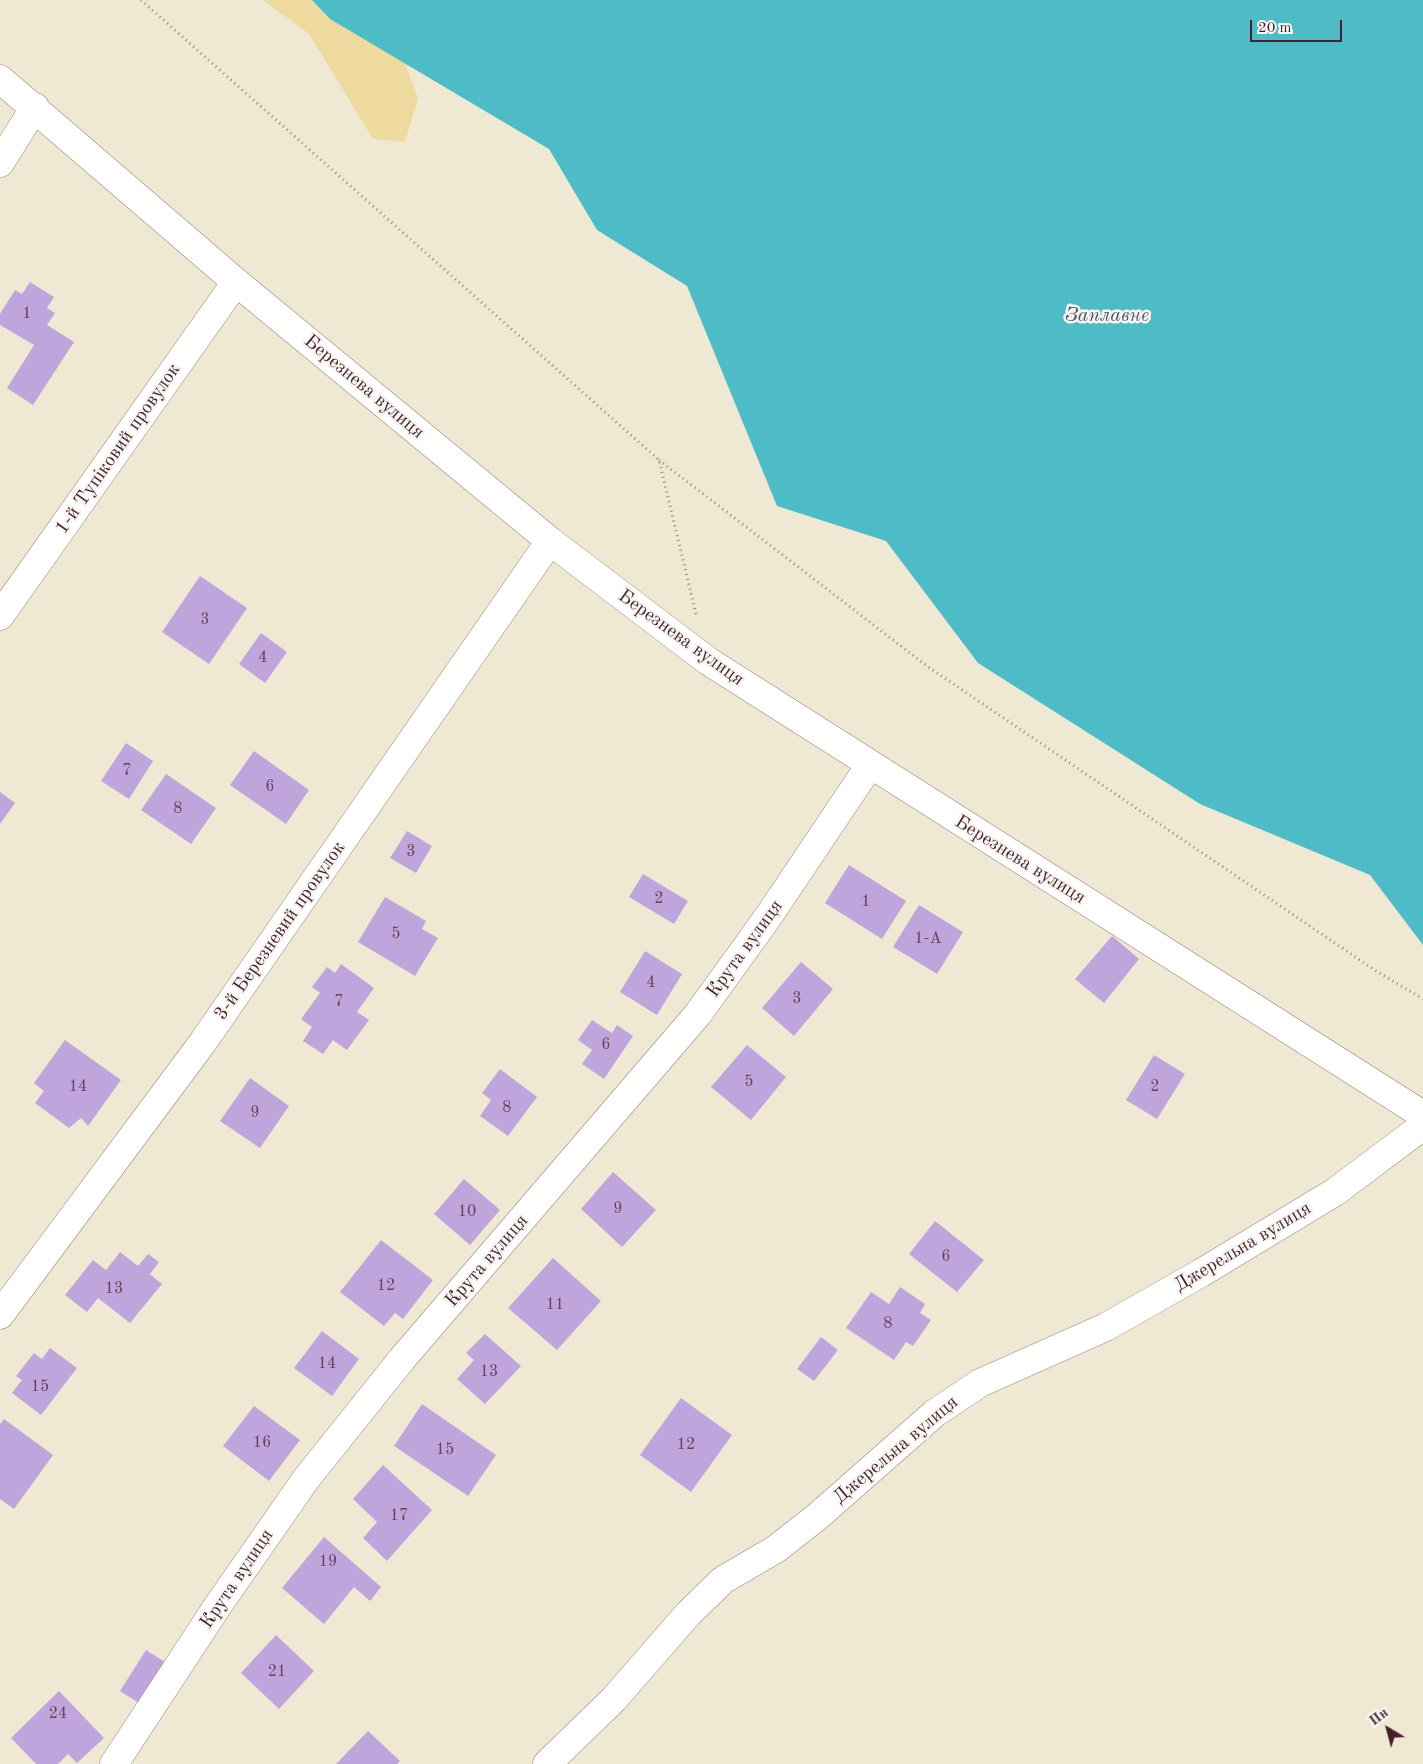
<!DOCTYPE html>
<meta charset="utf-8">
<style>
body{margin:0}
#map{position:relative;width:1423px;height:1764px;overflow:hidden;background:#efe9d3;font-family:"Old Standard TT",serif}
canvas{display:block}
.north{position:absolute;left:1363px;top:1704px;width:50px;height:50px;-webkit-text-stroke:4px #f6f6f2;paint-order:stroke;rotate:323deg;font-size:14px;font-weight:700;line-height:20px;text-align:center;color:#4a1f2b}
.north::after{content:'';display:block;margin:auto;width:18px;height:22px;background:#4a1f2b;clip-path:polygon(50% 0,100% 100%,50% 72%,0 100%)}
.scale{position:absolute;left:1250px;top:20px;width:92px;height:22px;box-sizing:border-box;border:2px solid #4a1f2b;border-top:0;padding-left:6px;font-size:15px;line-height:18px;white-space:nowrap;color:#4a1f2b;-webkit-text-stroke:4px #f6f6f2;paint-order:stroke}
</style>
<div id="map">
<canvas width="1423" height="1764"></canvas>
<div class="north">Пн</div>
<div class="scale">20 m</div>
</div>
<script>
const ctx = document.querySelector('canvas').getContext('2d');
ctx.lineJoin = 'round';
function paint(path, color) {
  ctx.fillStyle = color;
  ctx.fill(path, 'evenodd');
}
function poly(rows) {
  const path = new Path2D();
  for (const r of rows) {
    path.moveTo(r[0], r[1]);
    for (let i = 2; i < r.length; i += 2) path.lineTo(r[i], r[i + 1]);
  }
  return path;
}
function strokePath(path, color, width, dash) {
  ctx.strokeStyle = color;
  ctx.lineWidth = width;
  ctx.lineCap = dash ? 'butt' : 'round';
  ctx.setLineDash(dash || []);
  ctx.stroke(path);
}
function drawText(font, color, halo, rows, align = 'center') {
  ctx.font = font + ' "Old Standard TT",serif';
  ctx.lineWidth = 5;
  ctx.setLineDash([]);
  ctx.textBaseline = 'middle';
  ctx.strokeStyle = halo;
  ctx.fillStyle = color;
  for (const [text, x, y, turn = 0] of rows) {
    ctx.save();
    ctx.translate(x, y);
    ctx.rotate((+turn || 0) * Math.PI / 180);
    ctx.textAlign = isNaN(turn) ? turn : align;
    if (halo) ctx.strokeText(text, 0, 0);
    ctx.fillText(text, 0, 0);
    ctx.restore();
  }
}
const sand = poly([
 [263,0,312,0,330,19,405,63,418,98,405,142,373,139,309,34]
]);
const water = poly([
 [312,0,1423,0,1423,945,1370,875,1200,804,978,663,886,541,777,506,687,286,597,230,549,149,330,19]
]);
const building = poly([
 [30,282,54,297,47,308,55,313,47,325,74,342,33,405,7,388,34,345,0,325,0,314,15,290,22,294],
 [200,576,247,608,209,664,162,632],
 [261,633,287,652,265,683,239,664],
 [126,743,153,761,129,799,101,781],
 [254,751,309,790,286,824,230,785],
 [166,774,216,808,191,844,141,810],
 [0,792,15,803,0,824],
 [407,831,432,846,416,873,390,858],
 [849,865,906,901,882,939,825,903],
 [643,874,688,901,674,924,629,897],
 [385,897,426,921,422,929,438,938,415,976,358,942],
 [919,905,963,932,937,974,893,947],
 [1112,936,1139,959,1104,1003,1075,979],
 [645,951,682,974,657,1015,620,992],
 [801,962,833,989,794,1036,762,1008],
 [341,964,374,988,357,1012,369,1020,347,1050,333,1040,323,1054,303,1041,312,1027,301,1019,320,993,312,987,327,967,335,973],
 [592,1020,612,1033,617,1025,633,1036,604,1079,582,1064,592,1050,578,1040],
 [65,1040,121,1080,88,1126,81,1118,69,1128,35,1103,44,1091,34,1083],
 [747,1045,786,1077,751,1120,711,1087],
 [1154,1055,1185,1074,1157,1119,1126,1100],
 [500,1069,537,1097,508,1136,480,1116,491,1100,482,1093],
 [250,1078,289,1106,260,1148,220,1121],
 [613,1172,656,1210,622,1247,581,1209],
 [464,1179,500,1210,470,1245,434,1214],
 [935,1221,984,1260,957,1292,909,1254],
 [381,1240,433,1280,403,1319,395,1313,384,1326,340,1292],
 [120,1252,138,1266,148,1254,159,1262,150,1274,162,1284,130,1323,98,1298,87,1312,65,1295,93,1260,106,1270],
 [553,1258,601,1301,557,1350,508,1308],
 [900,1287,925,1304,920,1313,931,1320,913,1346,906,1342,894,1360,846,1328,871,1292,889,1304],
 [322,1331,359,1359,332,1396,294,1368],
 [485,1334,521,1366,485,1404,457,1379,474,1360,466,1353],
 [821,1337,838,1350,814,1381,797,1369],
 [50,1348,77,1368,41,1415,12,1393,22,1380,16,1376,34,1353,42,1359],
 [681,1398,732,1435,691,1492,640,1455],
 [422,1404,496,1455,468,1496,394,1446],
 [254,1406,300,1440,269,1481,223,1446],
 [4,1419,53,1455,14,1509,0,1499,0,1424],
 [383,1465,432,1510,387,1561,363,1538,377,1522,353,1499],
 [324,1537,381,1587,370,1601,354,1587,324,1624,282,1588],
 [276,1635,314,1671,279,1709,241,1673],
 [146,1650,165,1662,139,1703,120,1691],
 [59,1691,104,1738,77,1763,68,1754,58,1764,36,1764,11,1738],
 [368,1731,400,1761,397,1764,336,1764]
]);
const path = poly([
 [141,0,659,460,696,614],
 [659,460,927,666,1373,969,1423,999]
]);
const minor = poly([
 [0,79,236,282,550,541,708,661,1423,1115],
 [0,163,35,107],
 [0,616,236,282],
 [0,1315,203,1042,550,541],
 [114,1764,219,1604,306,1479,402,1359,698,1014,768,917,870,765],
 [547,1764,614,1699,688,1614,723,1580,776,1549,818,1516,935,1413,980,1383,1106,1327,1201,1273,1335,1192,1423,1126]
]);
const numberNames = [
 ["1",27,314],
 ["3",205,620],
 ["4",263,658],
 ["7",127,771],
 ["6",270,787],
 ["8",178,809],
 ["3",411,852],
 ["2",659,899],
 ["1",866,902],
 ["5",396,934],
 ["1-А",928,939],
 ["4",651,983],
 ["3",797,999],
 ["7",339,1002],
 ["6",606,1045],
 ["5",749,1082],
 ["14",78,1087],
 ["2",1155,1087],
 ["8",507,1108],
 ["9",255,1113],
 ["9",618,1209],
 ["10",467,1212],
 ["6",946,1257],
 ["12",386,1286],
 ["13",114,1289],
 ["11",555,1305],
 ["8",888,1324],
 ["14",327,1364],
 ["13",489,1372],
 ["15",40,1387],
 ["16",262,1443],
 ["12",686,1445],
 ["15",445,1450],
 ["17",399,1516],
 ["19",328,1562],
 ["21",277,1672],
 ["24",58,1714]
];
const streetNames = [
 ["Березнева вулиця",364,387,40],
 ["1-й Тупіковий провулок",118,449,-55],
 ["Березнева вулиця",681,638,36],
 ["Березнева вулиця",1020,860,32],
 ["3-й Березневий провулок",280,931,-55],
 ["Крута вулиця",745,949,-54],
 ["Джерельна вулиця",1243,1247,-31],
 ["Крута вулиця",487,1261,-49],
 ["Джерельна вулиця",896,1450,-40],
 ["Крута вулиця",237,1579,-56]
];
const waterNames = [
 ["Заплавне",1107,316]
];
paint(sand, '#eeda9e');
paint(water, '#4ebcc7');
paint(building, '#c0a5dc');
strokePath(minor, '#9c847f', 29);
strokePath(path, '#9c847f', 3, [1, 4]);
strokePath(minor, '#fff', 28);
drawText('16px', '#684057', null, numberNames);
drawText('19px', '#4a1f2b', '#f6f6f2', streetNames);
drawText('italic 20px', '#4b5662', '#f6f6f2', waterNames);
</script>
